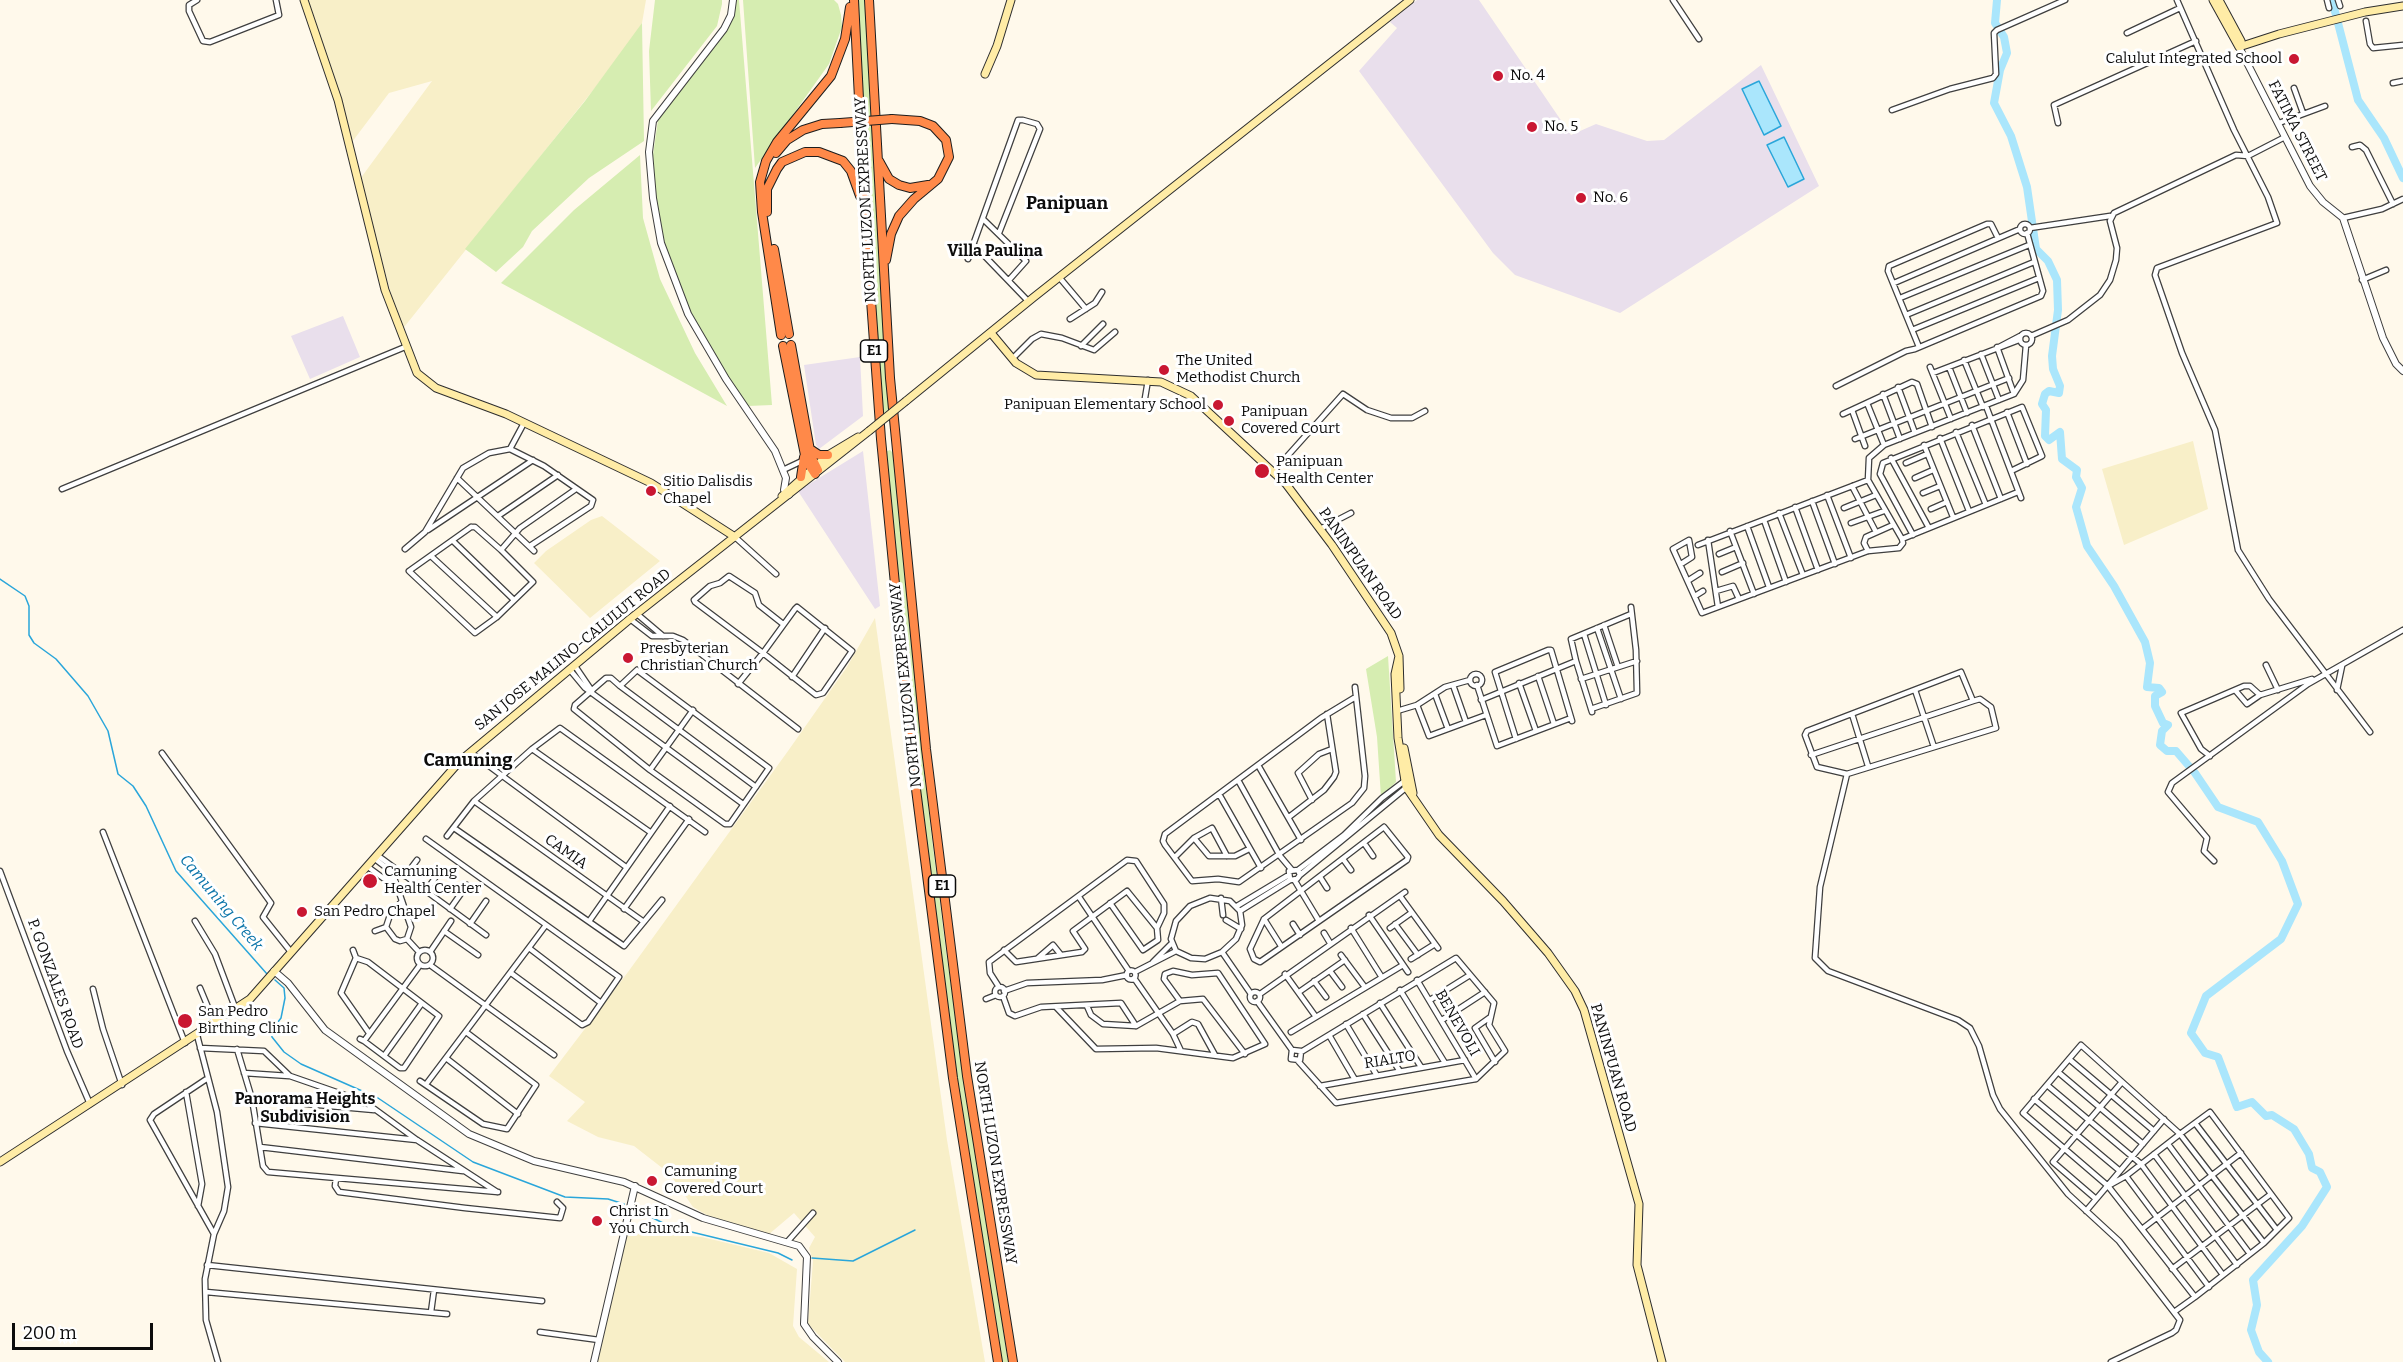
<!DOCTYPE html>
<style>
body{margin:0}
#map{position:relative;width:2403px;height:1362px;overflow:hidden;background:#fff9eb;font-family:Bitter,serif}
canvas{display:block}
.scale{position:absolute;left:12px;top:1323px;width:141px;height:27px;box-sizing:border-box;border:3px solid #0c0c0c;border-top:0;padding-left:8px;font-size:18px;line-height:21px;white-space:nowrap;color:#0c0c0c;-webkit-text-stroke:4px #fff;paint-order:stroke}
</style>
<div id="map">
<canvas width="2403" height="1362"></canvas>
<div class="scale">200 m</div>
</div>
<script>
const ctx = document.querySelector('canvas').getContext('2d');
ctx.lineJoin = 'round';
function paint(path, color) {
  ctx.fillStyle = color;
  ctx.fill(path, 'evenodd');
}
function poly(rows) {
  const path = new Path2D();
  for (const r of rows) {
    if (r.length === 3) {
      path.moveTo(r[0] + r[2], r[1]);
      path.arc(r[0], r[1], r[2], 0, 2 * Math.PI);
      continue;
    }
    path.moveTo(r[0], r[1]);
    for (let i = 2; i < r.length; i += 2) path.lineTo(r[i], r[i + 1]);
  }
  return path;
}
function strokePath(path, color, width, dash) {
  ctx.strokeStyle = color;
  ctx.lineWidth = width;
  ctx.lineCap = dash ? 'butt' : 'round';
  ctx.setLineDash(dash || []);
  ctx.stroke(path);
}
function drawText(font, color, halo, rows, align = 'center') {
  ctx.font = font + ' Bitter,serif';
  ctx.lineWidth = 6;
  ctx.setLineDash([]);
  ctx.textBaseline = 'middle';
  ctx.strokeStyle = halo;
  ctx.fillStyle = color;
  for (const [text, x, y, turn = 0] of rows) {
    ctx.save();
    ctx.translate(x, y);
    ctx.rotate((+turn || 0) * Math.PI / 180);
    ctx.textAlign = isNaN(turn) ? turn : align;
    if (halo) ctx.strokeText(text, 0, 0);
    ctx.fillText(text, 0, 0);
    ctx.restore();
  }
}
const industrial = poly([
 [1417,0,1479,0,1571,135,1596,124,1647,141,1664,140,1761,65,1819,186,1620,313,1515,275,1493,253,1359,71,1397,28,1390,22],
 [343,316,360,357,310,379,291,336],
 [860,357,863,416,819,449,816,445,804,365],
 [863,451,880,606,875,609,798,491]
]);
const farmland = poly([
 [306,0,646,0,642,23,634,39,401,331,360,179,432,81,389,93,352,142,329,61],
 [2193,441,2208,509,2124,545,2102,469],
 [602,516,660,561,590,618,534,563,546,551,591,520],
 [875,618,947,1140,985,1362,845,1362,808,1324,813,1261,809,1248,815,1237,794,1213,768,1235,707,1215,693,1207,670,1174,634,1146,598,1137,567,1121,585,1102,549,1076,628,972,788,751,847,667],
 [629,1222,664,1234,702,1237,769,1253,797,1269,793,1326,799,1337,829,1362,597,1362]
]);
const green = poly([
 [655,0,722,0,722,4,717,26,651,111,649,51],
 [733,0,739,0,772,405,748,406,731,385,686,304,665,248,655,192,653,155,658,120,723,34],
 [743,0,834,0,838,4,841,15,842,27,829,64,755,168],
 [857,0,866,0,890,408,881,415],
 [642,23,644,141,589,178,532,231,523,247,496,272,465,249,585,101],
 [640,155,643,218,660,279,695,353,727,406,501,283,574,210],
 [890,450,893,453,930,823,947,959,1008,1362,1000,1362,966,1148,922,824,885,452],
 [1388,656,1396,782,1381,797,1377,737,1366,669]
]);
const water = poly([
 [1759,81,1781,126,1764,135,1742,89,1759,81],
 [1784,137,1804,179,1788,187,1767,145,1784,137]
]);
const stream = poly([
 [0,579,25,596,29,606,29,635,34,643,56,659,88,696,108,731,118,774,133,786,146,806,176,871,267,974],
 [275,980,284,988,285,998,281,1018,271,1031,272,1037,284,1052,301,1064,378,1098,473,1162,565,1197,608,1199,624,1204],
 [633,1208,671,1227,778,1253,792,1260],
 [812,1258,853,1261,915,1230]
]);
const river = poly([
 [1997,0,1995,23,2004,37,2007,53,2000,70,1994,103,2011,136,2027,187,2036,249,2048,261,2057,280,2058,310,2052,356,2053,369,2060,386,2059,393,2049,391,2045,394,2042,404,2046,410,2045,436,2049,440,2060,432,2062,459,2077,470,2076,477,2082,488,2076,507,2087,546,2114,586,2145,642,2150,663,2147,687,2159,688,2162,692,2155,696,2155,706,2163,723,2168,725,2162,731,2160,745,2167,751,2176,751,2195,773,2218,807,2258,822,2282,861,2298,904,2281,939,2206,996,2191,1033,2205,1053,2218,1057,2237,1107,2252,1102,2266,1116,2272,1115,2294,1129,2309,1154,2312,1168,2320,1172,2327,1187,2302,1226,2253,1280,2257,1305,2251,1330,2259,1352,2268,1362],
 [2332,0,2358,100,2384,138,2403,178]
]);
const minor = poly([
 [197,0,189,5,189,11,203,41,210,42,279,15,276,0],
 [1673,0,1699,39],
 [2177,0,2234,130,2268,197,2277,223,2157,268,2155,275,2182,353,2215,430,2238,550,2269,599,2370,732],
 [2327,0,2329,8],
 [2338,0,2340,6],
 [2366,21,2370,44,2373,48,2403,45],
 [2127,33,2180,8],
 [2393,83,2403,81],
 [2294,88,2303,113],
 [1892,110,1950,89,1993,78,1996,74,1994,33,1997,30,2065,0],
 [2058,123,2054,105,2196,41],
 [2279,123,2325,106],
 [2352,147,2360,145,2366,150,2393,204],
 [2343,218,2382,209,2403,199],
 [983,219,1026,261,1009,280],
 [2025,229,5],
 [2030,228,2110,216],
 [974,245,1028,301],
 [968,259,1018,120,1023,120,1037,124,1040,129,999,233],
 [1059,277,1086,309],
 [2362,280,2386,270],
 [1894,283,2020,229],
 [1900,298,2029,245],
 [1906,315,2034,262],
 [1070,319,1095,303,1102,292],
 [1912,330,2039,278],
 [2026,339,6],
 [2031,336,2068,320,2100,295,2110,280,2116,260,2117,248,2110,221,2114,213,2236,155,2248,156,2285,137],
 [1081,346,1103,324],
 [1919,347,1888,271,1889,266,1987,224,1991,224,1998,238],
 [1997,347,2014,394],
 [1999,347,2020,336],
 [1981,354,1999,400],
 [1012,359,1032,339,1041,334,1062,338,1094,350,1115,332],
 [1964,360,1983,407],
 [1930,367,1951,419],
 [1949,367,1967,413],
 [1933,373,2019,340],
 [1836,386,1906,351,1915,349,2041,296,2043,291,2027,233],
 [1898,387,1915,433],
 [1883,394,1900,439],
 [1867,403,1884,445],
 [1144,404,1148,380],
 [1986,406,2021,498],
 [1852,410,1865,446],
 [2007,412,2027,464],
 [1843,414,1912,382,1917,384,1932,427],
 [1972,425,2001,499],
 [1956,432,1986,505],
 [1940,438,1969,511],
 [1855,439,2009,378],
 [1924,445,1953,517],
 [510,449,524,423],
 [1891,458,1929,528],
 [1906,463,1927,454],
 [783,470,802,461],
 [1274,471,1343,394,1367,410,1391,418,1412,418,1425,411],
 [457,478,534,551],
 [1915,478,1933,470],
 [1852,486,1876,532],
 [62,489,405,347],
 [1923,493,1940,486],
 [1827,495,1851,558],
 [1812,501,1835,564],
 [1795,507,1818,570],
 [1844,508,1876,495],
 [1931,509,1947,502],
 [1779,513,1803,575],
 [498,516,558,475],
 [1764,520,1786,582],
 [1851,523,1884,511],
 [1747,526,1769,587],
 [471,527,475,527,501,550,533,582,497,617,475,633,409,571,471,527],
 [1320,529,1351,513],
 [428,530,533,460],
 [1730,531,1754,594],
 [1913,535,1880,474,1883,463,2022,407,2042,456,2011,471],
 [735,537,776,574],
 [1902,539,2018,492],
 [1708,540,1718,607],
 [453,541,514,600],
 [1698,545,1868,480],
 [405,549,425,532,463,468,489,453,510,449,544,466,593,500,591,506,530,546],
 [501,550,520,528,576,489],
 [1868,551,1864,543,1866,537,1893,525],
 [1719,554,1736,547],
 [431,556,497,617],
 [1681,564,1692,557,1689,540,1673,549,1702,613,1868,551,1899,548,1903,543,1902,539,1868,480,1869,458,1884,445,2014,394,2023,380,2026,345],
 [1722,572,1743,563],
 [1689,580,1700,573],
 [1716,591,1733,586,1739,599],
 [1695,596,1703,591],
 [637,614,663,636],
 [630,619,652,636,673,636,683,640,798,729],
 [1604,625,1618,667],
 [1597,628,1621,699],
 [1584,634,1606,705],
 [1576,661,1571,639,1631,614],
 [2266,665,2278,690],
 [575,666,592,691],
 [570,670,585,688,743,804],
 [637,670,769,768,730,824,725,824,650,770,574,709,575,705,606,678,611,678,620,686,637,670],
 [1961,672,1973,701,1980,699,1991,707,1996,728,1847,774,1817,767,1805,735,1807,731,1961,672],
 [1476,680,6],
 [1538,676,1554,724],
 [792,677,825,628],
 [1581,679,1637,661],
 [1519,683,1536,731],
 [738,684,763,653,795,609,797,607,852,651,823,693,816,695,763,653,695,602,694,600,710,586,720,583,729,576,755,593,759,605,783,624],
 [1453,685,1466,722],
 [1477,685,1497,746,1571,718],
 [620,686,756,787],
 [1915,690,1934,747],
 [2235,690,2247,704,2260,695],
 [2337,690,2342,666],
 [1435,694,1448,729],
 [1354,698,1321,718,1165,834,1163,841,1165,845,1192,881,1218,879,1239,882,1352,803,1364,788,1365,776,1355,687],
 [1481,700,1576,661,1592,712],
 [1417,705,1429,736,1486,715],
 [1591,709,1637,693,1636,650,1631,607],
 [1397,711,1417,705,1445,687,1470,680],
 [1852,714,1868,766],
 [1516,739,1495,672,1548,650,1551,650,1572,721],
 [532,749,650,832],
 [470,752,626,867],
 [162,753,271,903,263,917,291,952],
 [1811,755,1973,701],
 [2210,756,2201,749,2181,713,2244,686,2250,686,2260,695,2312,679],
 [1258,765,1301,840],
 [650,770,693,710],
 [1847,774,1820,887,1815,958,1828,971,1958,1020,1970,1028,1979,1046,1993,1095,2000,1109,2068,1194,2119,1241,2180,1320,2176,1330,2172,1333,2111,1362],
 [1238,780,1280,856,1291,869],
 [1219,794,1261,868],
 [1312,800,1298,773,1319,754,1332,749],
 [474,801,644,922],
 [1289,817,1324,790,1334,777,1336,772,1327,714],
 [1384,827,1408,857,1407,860,1260,962,1254,959,1250,949,1264,919,1384,827],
 [454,828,624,946,662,900],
 [103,832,185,1043],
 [447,836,474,801,532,749,560,728,705,832],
 [1194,838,1209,856,1235,856,1249,849],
 [426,839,619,977,588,1022,582,1025,511,973],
 [1364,843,1373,856],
 [377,855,486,935],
 [1175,857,1194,838,1212,828,1227,856],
 [375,859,392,872,411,927,407,939,419,952],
 [1343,859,1351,870],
 [2214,861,2204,851,2207,838,2168,792,2172,783,2308,684,2403,630],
 [368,867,383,878,394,880],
 [1298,870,1344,835,1382,798,1407,779],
 [0,871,67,1051,90,1104],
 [1300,875,1408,786],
 [405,876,417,860],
 [1320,877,1327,888],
 [1295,881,1319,921],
 [426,891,435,878],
 [1400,896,1438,948],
 [1079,897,1129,971],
 [1210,898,1230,901,1240,911,1242,925,1236,939,1222,952,1205,959,1191,958,1176,951,1171,939,1176,921,1190,906,1210,898],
 [1221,898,1223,915],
 [402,901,390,915,386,927,395,939,400,941,407,939],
 [1237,906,1287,876],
 [450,909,467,885],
 [624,909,689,819],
 [1240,911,1290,880,1297,879,1300,875,1298,870,1289,871,1290,880],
 [1369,915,1408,972],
 [1264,919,1281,946],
 [590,920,670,806],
 [1226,920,1241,929],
 [195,921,215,954,236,1010],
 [470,924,486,901],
 [1293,924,1300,935],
 [1395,924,1418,955],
 [1351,928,1381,976],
 [1390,928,1411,913],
 [375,931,386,927],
 [444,931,478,955],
 [1324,933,1330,943],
 [529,948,601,1003],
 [425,958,8],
 [353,950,356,958,341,993,369,1033],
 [1004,950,1016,962,1082,952,1085,949,1073,931,1127,891,1157,928],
 [430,952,451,921],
 [1222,952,1251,994],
 [1341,955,1364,986],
 [356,958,368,962,439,1016,404,1068,400,1068,364,1041],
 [1038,958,1053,945,1061,955],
 [1411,959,1435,944],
 [1153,962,1172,943],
 [430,965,554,1055],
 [1131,975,4.5],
 [1330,971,1342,987],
 [1135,972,1176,951],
 [1285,974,1316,1017],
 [1134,978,1173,1034],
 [1417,980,1476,1079],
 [1314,981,1326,997],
 [999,987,990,973,989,962,1127,860,1136,861,1164,904,1164,913,1157,928,1158,940,1143,950,1110,903],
 [1000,992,5],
 [200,988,215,1024],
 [93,989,103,1029,122,1085],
 [1400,990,1445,1063],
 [1004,991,1027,983,1102,980,1127,975],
 [1299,992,1345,960],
 [1255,997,5],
 [1260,994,1405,892],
 [1003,996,1009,1013,1015,1016,1041,1007,1121,1003,1136,1026],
 [986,999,996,995],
 [1430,1000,1470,975],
 [1257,1001,1292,1050,1291,1059,1300,1060,1301,1051,1292,1050],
 [1380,1003,1421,1067],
 [1087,1006,1091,1015,1103,1024,1136,1026,1180,1001,1203,999,1245,1054],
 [1056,1007,1096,1049,1156,1048,1233,1058,1265,1044,1218,973,1192,975,1173,971,1165,974,1164,979,1180,1001],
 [1363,1014,1399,1070],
 [1489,1018,1475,1028,1495,1062],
 [1442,1020,1485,992],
 [1346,1024,1376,1074],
 [1291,1032,1403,965],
 [197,1035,217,1112,228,1187,224,1211,214,1234,205,1279,206,1320,218,1362],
 [1329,1035,1354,1078],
 [360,1039,364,1041,420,965],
 [200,1048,264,1051,290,1076,365,1102,417,1140,497,1192],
 [237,1049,252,1099,263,1166,268,1172,498,1192],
 [1181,1051,1173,1034,1192,1022,1198,1024,1215,1055],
 [384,1056,422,1003],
 [446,1058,518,1114],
 [2069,1059,2154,1131],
 [1298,1061,1336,1103,1476,1079,1505,1051,1489,1025,1494,1003,1456,958,1301,1052],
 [2058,1072,2143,1144],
 [244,1073,289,1076],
 [208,1078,154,1114,150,1120,214,1234],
 [420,1081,483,1124,507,1129,536,1085,466,1032],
 [427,1083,546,925],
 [2047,1085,2141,1164,2223,1275],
 [1320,1086,1465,1060],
 [186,1092,202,1184,198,1206],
 [252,1099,374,1110],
 [2034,1099,2120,1171],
 [255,1123,417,1140],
 [2195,1123,2277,1230],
 [2168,1144,2250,1254],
 [260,1147,463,1171],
 [2154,1154,2237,1265],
 [2126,1176,2209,1287],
 [336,1178,335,1186,339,1192,465,1208,560,1218,563,1208,557,1202],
 [2108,1186,2126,1176,2180,1134,2210,1112,2289,1218,2264,1243,2195,1297,2108,1186,2023,1113,2081,1045,2180,1134,2264,1243],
 [2096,1199,2053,1162,2122,1082],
 [2086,1211,2164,1119],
 [2142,1229,2241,1153],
 [788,1241,813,1213],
 [207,1265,542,1301],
 [2172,1269,2271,1194],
 [206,1292,447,1314],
 [431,1312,434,1290],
 [2174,1312,2195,1297],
 [540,1332,599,1340]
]);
const tertiary = poly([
 [733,0,731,15,724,29,653,121,649,152,653,198,661,243,688,314,726,379,775,451,786,478,784,490,789,495],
 [2239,47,2310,186,2323,202,2343,218,2383,338,2396,364,2403,371],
 [274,971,288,983,325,1030,469,1134,534,1161,624,1182,703,1218,799,1246,807,1257,804,1324,813,1337,838,1362],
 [594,1362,635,1186]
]);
const secondary = poly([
 [304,0,338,100,385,290,417,373,436,388,506,414,651,483,735,537],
 [2213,0,2239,47,2279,34,2365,12,2403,6],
 [2219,0,2241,41],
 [985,74,997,46,1011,0],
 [991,333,1016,363,1036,375,1161,382,1191,396,1286,484,1332,545,1391,633,1399,656,1400,689],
 [906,401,1034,297,1410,0],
 [782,496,828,455,858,437],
 [1399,656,1395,674,1398,738,1406,787,1439,835,1503,901,1548,953,1575,991,1584,1010,1639,1204,1637,1265,1662,1362],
 [1404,748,1413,793],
 [0,1162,250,999,460,761,630,619,869,431]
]);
const motorway = poly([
 [854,0,865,217,881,439,911,750,953,1078,998,1362],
 [869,0,890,378,926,749,967,1076,1013,1362],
 [776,153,787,140,803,130,822,124,840,123],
 [879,161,889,179,899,185,910,188,928,185],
 [767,212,767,189,777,169,782,162,805,152,819,152,843,161,851,171,860,196],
 [774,249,789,334],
 [886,260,891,234,899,216,914,199,938,179,949,157,946,140,933,126,920,121,892,119],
 [781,335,762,212,760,182,766,161,777,142,831,76,845,39,850,7],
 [791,345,811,456,818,470],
 [783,346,806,460,815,474],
 [810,449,819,455,828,455],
 [801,477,804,457]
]);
const secondaryBridge = poly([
 [869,431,906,401]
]);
const motorwayBridge = poly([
 [840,123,892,119]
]);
const markers = [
 [2294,59,6,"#c91732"],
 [1498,76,6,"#c91732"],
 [1532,127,6,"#c91732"],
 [1581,198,6,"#c91732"],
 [1164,370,6,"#c91732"],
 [1218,405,6,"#c91732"],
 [1229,421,6,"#c91732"],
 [1262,471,8,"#c91732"],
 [651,491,6,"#c91732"],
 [628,658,6,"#c91732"],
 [370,881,8,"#c91732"],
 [302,912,6,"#c91732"],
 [185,1021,8,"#c91732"],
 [652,1181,6,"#c91732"],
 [597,1221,6,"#c91732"]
];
const shields = [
 [874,351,27],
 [942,886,27]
];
const shieldNames = [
 ["E1",874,351],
 ["E1",942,886]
];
const poiNames = [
 ["Calulut Integrated School",2282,59,"right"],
 ["No. 4",1510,76],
 ["No. 5",1544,127],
 ["No. 6",1593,198],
 ["The United",1176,361],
 ["Methodist Church",1176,378],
 ["Panipuan Elementary School",1206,405,"right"],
 ["Panipuan",1241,412],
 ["Covered Court",1241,429],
 ["Panipuan",1276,462],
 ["Health Center",1276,479],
 ["Sitio Dalisdis",663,482],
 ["Chapel",663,499],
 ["Presbyterian",640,649],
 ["Christian Church",640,666],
 ["Camuning",384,872],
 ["Health Center",384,889],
 ["San Pedro Chapel",314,912],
 ["San Pedro",198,1012],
 ["Birthing Clinic",198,1029],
 ["Camuning",664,1172],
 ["Covered Court",664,1189],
 ["Christ In",609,1212],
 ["You Church",609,1229]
];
const streetNames = [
 ["FATIMA STREET",2297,131,63],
 ["NORTH LUZON EXPRESSWAY",866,200,-93],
 ["PANINPUAN ROAD",1360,564,55],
 ["SAN JOSE MALINO-CALULUT ROAD",573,650,-39],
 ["NORTH LUZON EXPRESSWAY",906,685,-96],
 ["CAMIA",566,852,35],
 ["P. GONZALES ROAD",55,984,70],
 ["BENEVOLI",1457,1023,60],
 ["RIALTO",1390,1060,-9],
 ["PANINPUAN ROAD",1613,1068,74],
 ["NORTH LUZON EXPRESSWAY",995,1163,81]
];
const neighbourhoodNames = [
 ["Villa Paulina",995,252],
 ["Panorama Heights",305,1100],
 ["Subdivision",305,1118]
];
const waterNames = [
 ["Camuning Creek",221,903,50]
];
const quarterNames = [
 ["Panipuan",1067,204],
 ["Camuning",468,761]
];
paint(industrial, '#e9dfec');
paint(farmland, '#f8efc8');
paint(green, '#d6edb1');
paint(water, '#aae6fc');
strokePath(water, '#2aa6da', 1.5);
strokePath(stream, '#2aa6da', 1.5);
strokePath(river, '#aae6fc', 8);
strokePath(minor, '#3f3f3f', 7);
strokePath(tertiary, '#3f3f3f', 8);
strokePath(secondary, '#2e2e2e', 9);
strokePath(motorway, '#1d1d1d', 10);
strokePath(minor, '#fff', 4.5);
strokePath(tertiary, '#fff', 6);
strokePath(secondary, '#ffeca6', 7);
strokePath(motorway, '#ff8949', 8);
strokePath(secondaryBridge, '#2e2e2e', 9, []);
strokePath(motorwayBridge, '#1d1d1d', 10, []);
strokePath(secondaryBridge, '#ffeca6', 7);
strokePath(motorwayBridge, '#ff8949', 8);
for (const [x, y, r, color] of markers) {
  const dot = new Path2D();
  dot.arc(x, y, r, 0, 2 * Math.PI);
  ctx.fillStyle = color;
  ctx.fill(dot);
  strokePath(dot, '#fff', 2);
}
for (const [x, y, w] of shields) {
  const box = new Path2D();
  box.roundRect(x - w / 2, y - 11, w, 22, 4.5);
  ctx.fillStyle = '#fff';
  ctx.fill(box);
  strokePath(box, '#0c0c0c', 1.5);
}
drawText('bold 14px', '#0c0c0c', null, shieldNames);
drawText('15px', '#0c0c0c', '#fff', poiNames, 'left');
drawText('15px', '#0c0c0c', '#fff', streetNames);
drawText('bold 16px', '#0c0c0c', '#fff', neighbourhoodNames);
drawText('italic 16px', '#0a74a9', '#fff', waterNames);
drawText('bold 18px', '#0c0c0c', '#fff', quarterNames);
</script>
